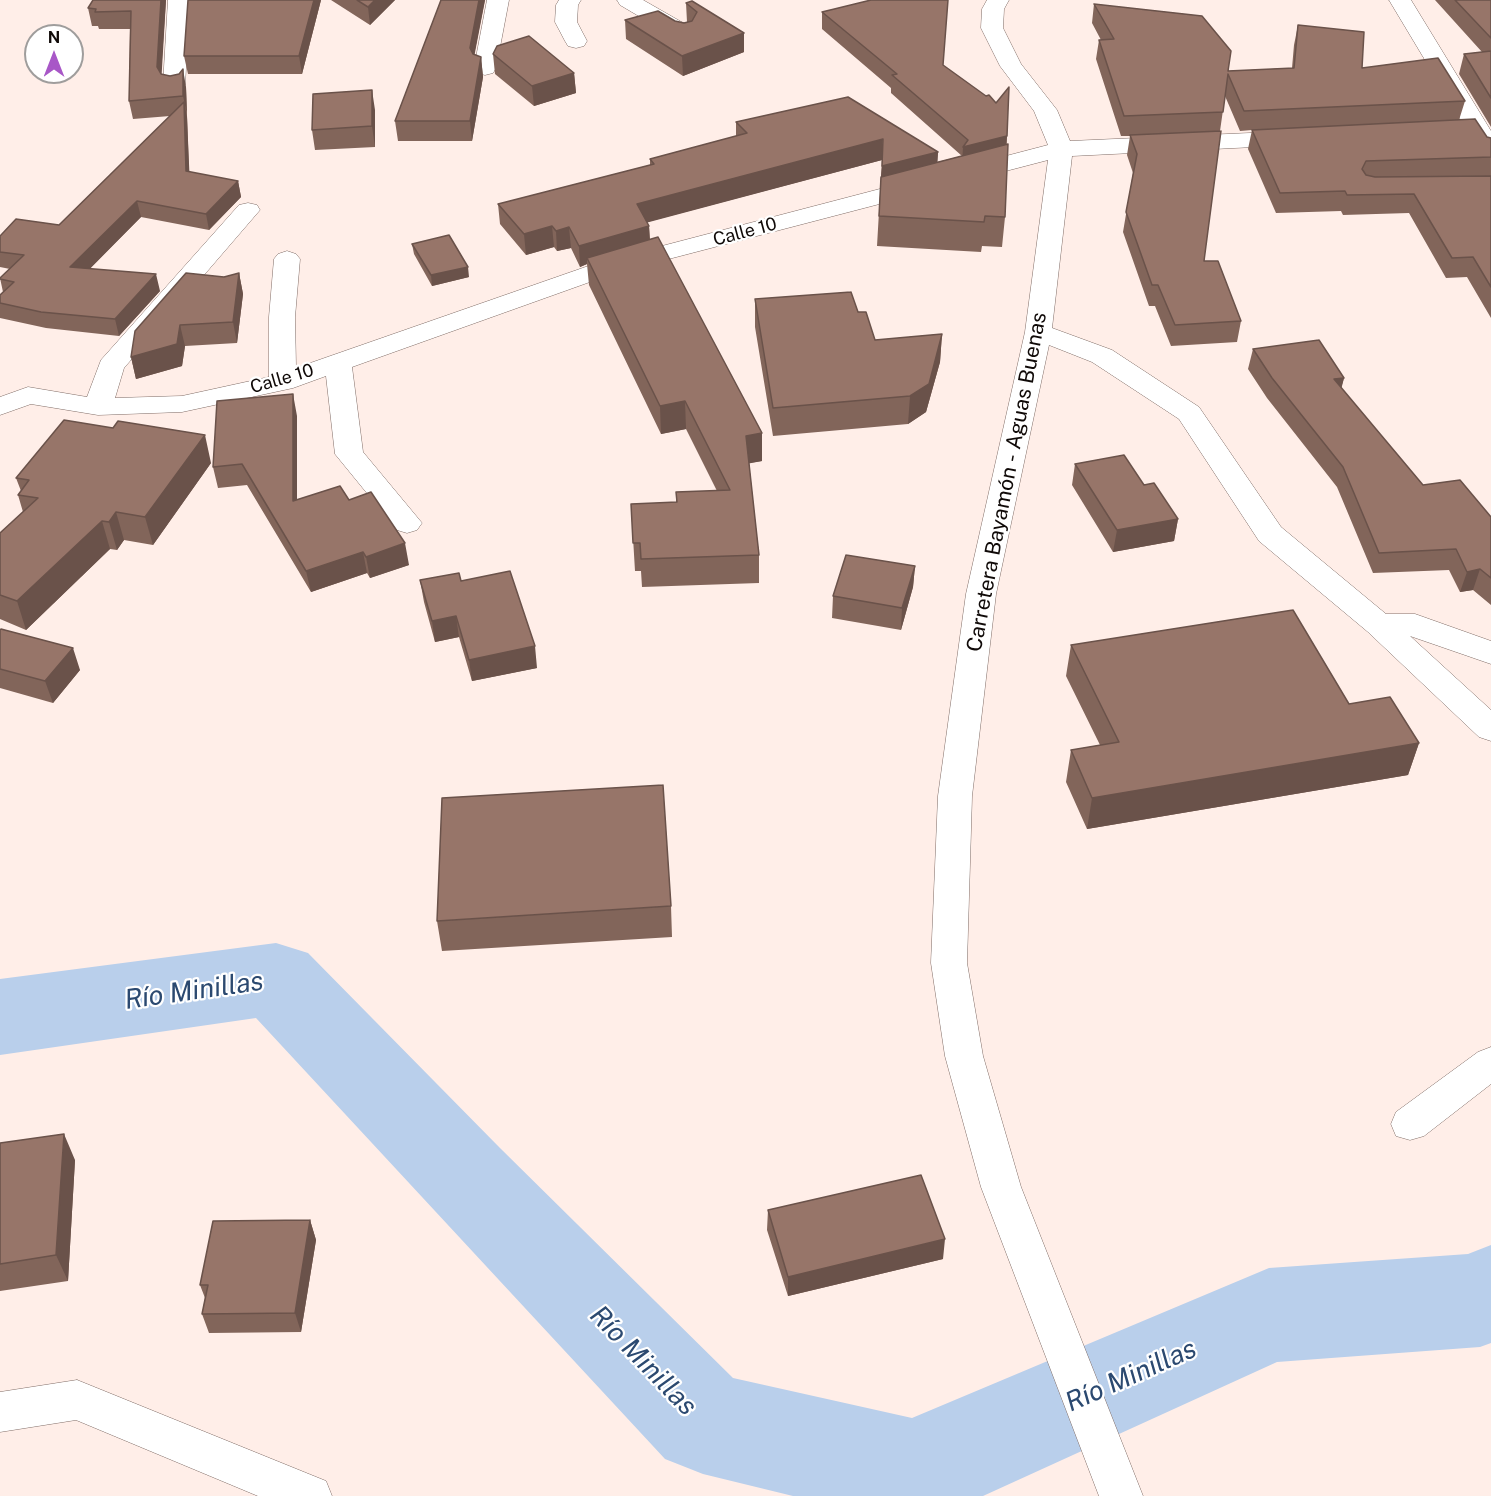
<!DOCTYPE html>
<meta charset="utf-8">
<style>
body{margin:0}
#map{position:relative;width:1491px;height:1496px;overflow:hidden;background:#ffeee8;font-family:"Public Sans",sans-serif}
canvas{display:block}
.north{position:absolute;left:24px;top:24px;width:60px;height:60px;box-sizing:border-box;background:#fff;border:2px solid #9f9d9c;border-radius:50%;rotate:0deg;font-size:16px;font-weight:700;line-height:24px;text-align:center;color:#100a08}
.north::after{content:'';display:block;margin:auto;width:21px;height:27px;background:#a857c7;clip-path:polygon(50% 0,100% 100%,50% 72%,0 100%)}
</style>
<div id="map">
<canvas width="1491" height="1496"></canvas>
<div class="north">N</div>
</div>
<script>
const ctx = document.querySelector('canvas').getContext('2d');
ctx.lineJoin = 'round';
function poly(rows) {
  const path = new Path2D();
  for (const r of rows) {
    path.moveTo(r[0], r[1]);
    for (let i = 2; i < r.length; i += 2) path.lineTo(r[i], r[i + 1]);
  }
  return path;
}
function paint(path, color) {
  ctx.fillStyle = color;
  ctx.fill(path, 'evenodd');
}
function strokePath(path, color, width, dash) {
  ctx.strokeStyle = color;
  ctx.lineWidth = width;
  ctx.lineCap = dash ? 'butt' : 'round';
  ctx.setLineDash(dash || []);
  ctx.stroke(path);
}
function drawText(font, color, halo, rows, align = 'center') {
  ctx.font = font + ' "Public Sans",sans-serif';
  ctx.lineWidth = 4.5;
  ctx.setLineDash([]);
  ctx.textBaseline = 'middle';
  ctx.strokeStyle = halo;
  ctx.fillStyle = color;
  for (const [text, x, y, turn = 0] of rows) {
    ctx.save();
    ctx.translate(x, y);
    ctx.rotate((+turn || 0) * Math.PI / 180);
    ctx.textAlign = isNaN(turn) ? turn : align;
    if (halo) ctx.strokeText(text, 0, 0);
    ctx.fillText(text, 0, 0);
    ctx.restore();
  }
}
const river = poly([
 [276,943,308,953,500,1148,733,1378,912,1418,1269,1268,1468,1254,1491,1245,1491,1343,1480,1347,1277,1362,983,1496,793,1496,703,1474,665,1459,256,1018,0,1055,0,979,276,943]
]);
const minor = poly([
 [168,0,190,0,185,85,182,90,174,92,166,90,163,85,168,0],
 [487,0,509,0,496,68,493,73,485,75,477,73,474,68,487,0],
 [559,0,581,0,578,5,577,22,587,41,584,46,576,48,568,46,565,41,555,22,556,5,559,0],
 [617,0,643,0,692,28,695,33,692,38,684,40,676,38,620,5,617,0],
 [987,0,1009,0,1004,9,1003,28,1021,64,1057,110,1070,141,1295,131,1303,133,1307,138,1303,143,1295,145,1072,156,1052,328,1112,350,1199,407,1281,527,1386,614,1415,614,1491,641,1491,664,1410,636,1491,710,1491,741,1479,737,1368,632,1259,541,1179,419,1092,362,1049,345,996,594,972,796,967,963,983,1056,1021,1187,1143,1496,1099,1496,981,1187,945,1056,931,963,938,796,966,594,1025,332,1048,160,615,273,352,367,363,452,422,523,417,530,407,533,397,530,335,454,326,376,293,388,182,412,98,415,31,404,0,415,0,397,28,387,87,397,101,360,239,205,248,203,257,205,260,210,124,368,115,398,182,396,269,377,269,317,274,259,278,254,287,251,296,254,300,259,295,317,296,368,597,263,1048,145,1034,111,1000,66,981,28,982,9,987,0],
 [1389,0,1411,0,1491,131,1491,157,1483,155,1479,150,1389,0],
 [1491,1047,1491,1084,1424,1136,1410,1140,1396,1136,1391,1124,1396,1112,1478,1052,1491,1047],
 [77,1380,326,1481,332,1496,258,1496,76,1420,0,1432,0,1392,77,1380]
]);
const wall = poly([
 [166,0,161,74,186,87,189,172,238,181,241,197,209,230,141,217,89,269,160,291,119,336,46,328,0,318,0,295,3,292,0,278,10,269,0,267,0,236,59,225,170,116,133,119,129,101,130,29,99,29,98,26,92,26,88,8],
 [321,0,302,74,188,74,184,56],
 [331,0,395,0,370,25],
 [441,0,485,0,474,55,481,57,483,77,472,141,398,141,395,121],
 [1435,0,1491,0,1491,127,1459,74,1464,54,1482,52],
 [686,3,744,33,744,52,683,76,626,39,625,20,675,21,684,23,687,22],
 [1094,4,1228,71,1292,68,1294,45,1298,25,1362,68,1465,101,1459,120,1487,137,1491,138,1491,318,1467,277,1446,278,1409,213,1343,215,1341,211,1276,213,1248,149,1252,130,1240,131,1225,96,1220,131,1204,261,1241,321,1237,342,1171,346,1155,306,1149,306,1123,232,1133,173,1127,155,1130,136,1121,136,1096,59,1099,40,1101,40,1092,23],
 [822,12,943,65,1007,136,1005,217,1002,247,982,246,981,252,877,246,882,160,647,222,649,226,650,239,762,433,762,461,749,463,759,555,759,583,642,587,641,571,635,571,631,504,676,503,676,492,717,491,686,429,661,434,589,285,587,264,580,267,571,248,557,251,554,247,526,255,500,224,498,204,650,165,650,159,736,136,736,122,938,152,937,162,962,156,891,93,891,88,822,29],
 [493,54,574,73,576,93,534,106,495,74],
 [375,110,375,147,315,150,312,130],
 [412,244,469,277,432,286,414,254],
 [239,273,243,294,237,343,185,346,182,366,136,379,131,357,224,277],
 [755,299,858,312,875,340,942,334,940,362,926,412,908,424,773,436,755,327],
 [1253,349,1344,378,1341,388,1423,485,1491,517,1491,605,1473,590,1460,592,1449,570,1373,573,1337,487,1267,398,1248,369],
 [297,416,297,500,349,500,409,565,370,578,367,573,311,592,247,485,218,488,213,467],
 [211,463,153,545,124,540,117,550,110,549,26,630,0,619,0,533,23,512,18,495,21,491,16,478],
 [1075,464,1178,519,1174,541,1113,552,1072,485],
 [915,566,913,587,901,630,832,618,833,596],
 [420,580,461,581,537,668,472,681,459,637,435,642,424,602],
 [0,630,80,670,53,703,0,688],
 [1071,645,1419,743,1408,775,1087,829,1066,782,1071,750,1100,745,1066,676],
 [671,906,672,937,442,951,437,921],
 [0,1143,75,1160,68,1281,0,1291],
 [768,1210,943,1259,788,1296,767,1230],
 [310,1220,316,1240,301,1332,209,1333,202,1314,205,1298,200,1285]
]);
const shadedWall = poly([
 [161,0,166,0,161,85,157,67],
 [314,0,321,0,302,74,299,56],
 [375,0,395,0,370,25,368,7],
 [479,0,485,0,472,68,470,48],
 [744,33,744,52,683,76,682,56],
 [481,57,483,77,472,141,470,121],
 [183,69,186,87,187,114,183,96],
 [574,73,576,93,534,106,532,86],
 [372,90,375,110,375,147,372,126],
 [184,102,187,117,190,187,186,171],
 [1007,136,1005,154,962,165,963,147],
 [883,139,882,160,638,225,637,204],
 [938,152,937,172,880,187,882,166],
 [238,181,241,197,209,230,206,214],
 [137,201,141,217,75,284,70,267],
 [552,226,554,247,526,255,524,234],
 [649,226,650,247,587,258,587,264,580,267,579,246],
 [569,227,571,248,557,251,556,231],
 [468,267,469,277,432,286,431,275],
 [239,273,243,294,237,343,233,322],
 [156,274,160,291,119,336,115,319],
 [180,325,185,346,182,366,136,379,131,357],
 [942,334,940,362,926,412,908,424,910,396],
 [1344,378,1339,398,1334,379],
 [293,394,297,416,297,523,293,501],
 [685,401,686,429,661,434,660,406],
 [762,433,762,461,746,464,746,436],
 [205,435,211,463,153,545,145,517],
 [116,512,124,540,117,550,109,522],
 [1178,519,1174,541,1113,552,1117,530],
 [102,521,110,549,26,630,17,601],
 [405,543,409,565,370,578,366,557],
 [363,552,367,573,311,592,306,571],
 [915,566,913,587,901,630,902,608],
 [1480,569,1473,590,1460,592,1467,572],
 [456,616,459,637,435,642,432,621],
 [535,646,537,668,472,681,469,660],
 [73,648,80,670,53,703,45,681],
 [1419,743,1408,775,1087,829,1092,798],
 [64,1134,75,1160,68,1281,56,1255],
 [310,1220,316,1240,301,1332,295,1313],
 [945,1239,943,1259,788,1296,788,1277]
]);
const building = poly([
 [93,0,161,0,157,67,161,74,170,76,179,74,183,69,183,96,129,101,131,11,95,12,96,9,88,8,93,0],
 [188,0,314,0,299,56,184,56,188,0],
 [357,0,375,0,368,7,357,0],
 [441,0,479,0,470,48,473,54,481,57,470,121,395,121,441,0],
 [871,0,948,0,943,65,986,96,989,95,996,103,1009,87,1007,136,963,147,968,140,892,75,897,74,822,12,871,0],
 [1455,0,1491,0,1491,38,1455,0],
 [692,1,744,33,682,56,625,20,658,11,675,21,684,23,692,21,697,12,686,3,692,1],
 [1094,4,1202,16,1231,51,1228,71,1294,68,1298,25,1364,32,1362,68,1438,58,1465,101,1244,111,1228,74,1223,112,1124,116,1099,40,1114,39,1094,4],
 [529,36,574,73,532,86,493,54,497,46,529,36],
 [1491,51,1491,98,1464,54,1491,51],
 [372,90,372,126,312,130,313,94,372,90],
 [848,97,938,152,882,166,883,139,637,204,649,226,579,246,569,227,556,231,552,226,524,234,498,204,654,164,650,159,747,133,736,122,848,97],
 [184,102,186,171,238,181,206,214,137,201,70,267,156,274,115,319,41,312,0,303,0,295,14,282,0,279,0,278,24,255,0,252,0,236,16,219,59,225,184,102],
 [1475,119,1487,137,1491,138,1491,157,1366,161,1362,169,1366,175,1375,177,1491,176,1491,287,1473,257,1452,258,1414,194,1347,195,1345,191,1280,193,1252,130,1475,119],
 [1221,131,1204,261,1218,261,1241,321,1175,325,1158,285,1152,285,1126,212,1137,154,1130,135,1221,131],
 [1008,144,1005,217,985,216,984,222,879,216,881,177,1008,144],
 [449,235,468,267,431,275,412,244,449,235],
 [658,237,762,433,746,436,759,555,641,559,640,543,633,543,631,504,677,502,676,492,730,490,685,401,660,406,587,258,658,237],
 [186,273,224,277,239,273,233,322,180,325,177,344,131,357,135,331,186,273],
 [851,292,858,312,866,312,875,340,942,334,929,384,910,396,773,408,755,299,851,292],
 [1319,340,1344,378,1334,379,1423,485,1460,480,1491,517,1491,578,1480,569,1467,572,1456,549,1379,553,1343,467,1272,378,1253,349,1319,340],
 [293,394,293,501,340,486,349,500,371,492,405,543,366,557,363,552,306,571,242,464,213,467,217,401,293,394],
 [64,420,113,428,118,421,205,435,145,517,116,512,109,522,102,521,17,601,0,595,0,533,38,498,18,495,29,480,16,478,64,420],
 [1124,455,1144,485,1154,483,1178,519,1117,530,1075,464,1124,455],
 [846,555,915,566,902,608,833,596,846,555],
 [510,571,535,646,469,660,456,616,432,621,420,580,459,573,461,581,510,571],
 [1293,610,1349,704,1390,697,1419,743,1092,798,1071,750,1119,742,1071,645,1293,610],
 [1,629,73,648,45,681,0,669,0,630,1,629],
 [663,785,671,906,437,921,442,798,663,785],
 [64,1134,56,1255,0,1264,0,1143,64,1134],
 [921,1175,945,1239,788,1277,768,1210,921,1175],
 [310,1220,295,1313,202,1314,208,1285,200,1285,213,1221,310,1220]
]);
const farStreetnames = [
 ["Calle 10",745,232,-15],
 ["Calle 10",282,379,-16]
];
const streetNames = [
 ["Carretera Bayamón - Aguas Buenas",1007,482,-79]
];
const nearWaternames = [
 ["Río Minillas",194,991,-8],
 ["Río Minillas",643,1361,46],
 ["Río Minillas",1131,1376,-24]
];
paint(river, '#b9cfeb');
strokePath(minor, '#806d67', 1);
paint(minor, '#fff');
paint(wall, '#82655a');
paint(shadedWall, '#6a524a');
paint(building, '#977569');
strokePath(building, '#6a524a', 1.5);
drawText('18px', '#100a08', '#fff', farStreetnames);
drawText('21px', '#100a08', '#fff', streetNames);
drawText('italic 27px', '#2b4970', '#fff', nearWaternames);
</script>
